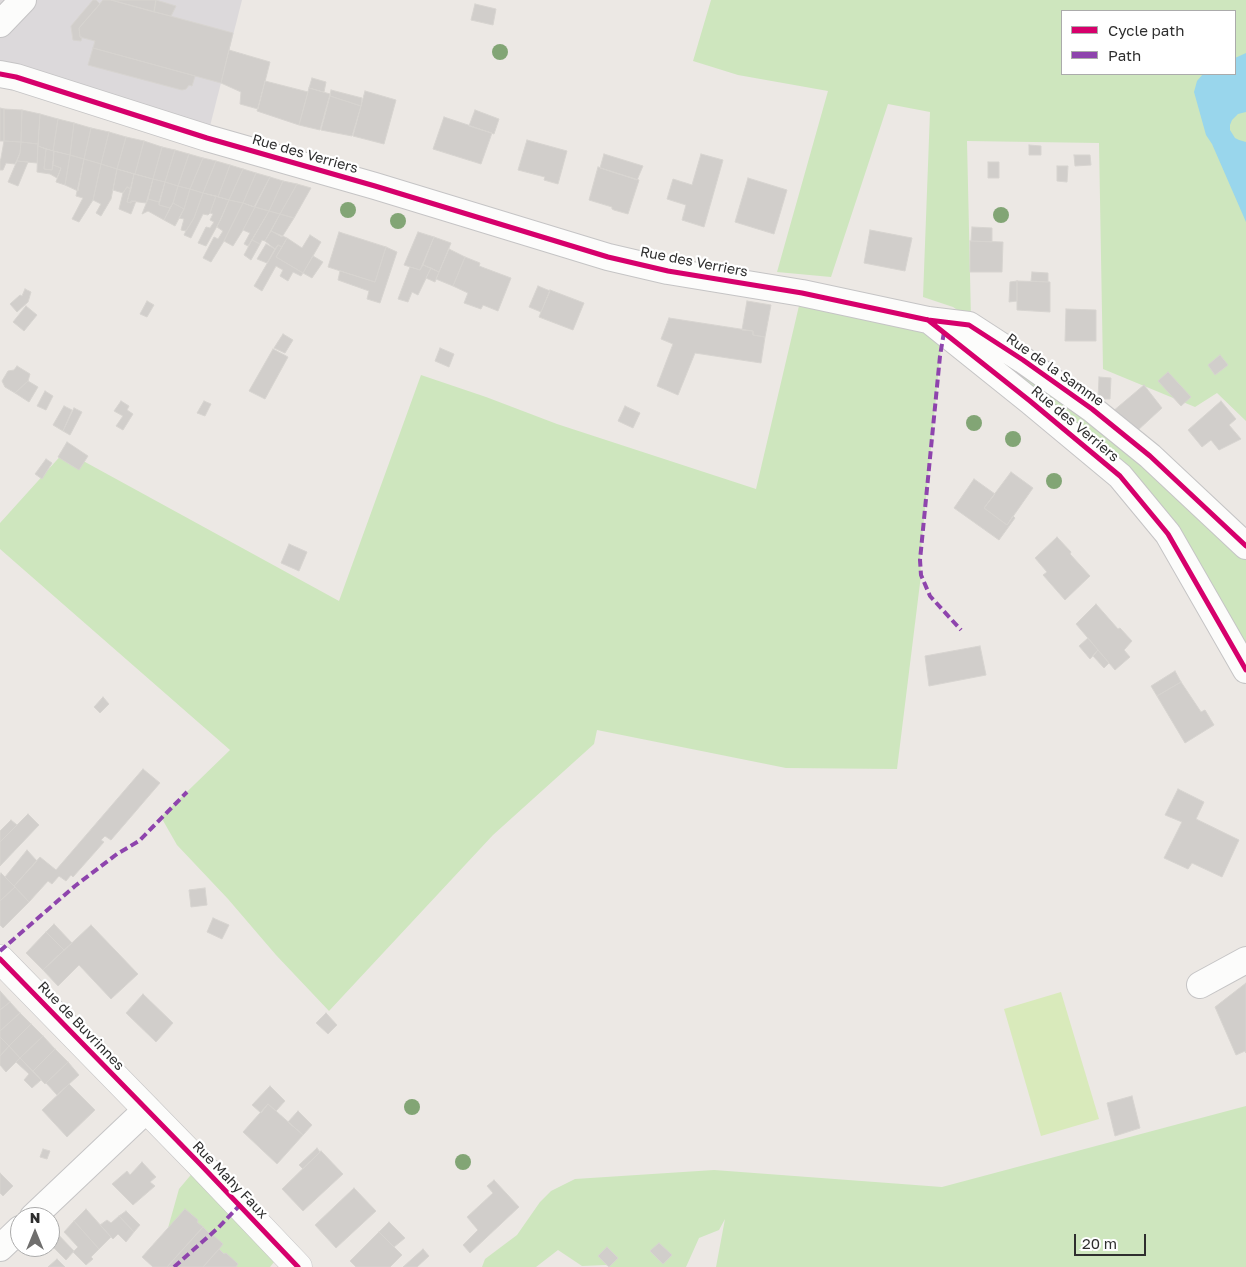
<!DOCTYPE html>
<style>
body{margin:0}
#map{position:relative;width:1246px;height:1267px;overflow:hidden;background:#ece8e4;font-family:"Golos Text",sans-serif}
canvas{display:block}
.legend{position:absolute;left:1061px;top:10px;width:175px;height:65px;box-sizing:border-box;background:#fff;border:1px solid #ababab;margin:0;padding:6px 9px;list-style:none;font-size:15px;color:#2e2e2e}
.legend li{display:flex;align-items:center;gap:10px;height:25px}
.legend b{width:25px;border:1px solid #ababab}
.north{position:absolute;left:10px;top:1207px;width:50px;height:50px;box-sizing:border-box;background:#fff;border:1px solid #ababab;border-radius:50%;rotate:0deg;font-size:14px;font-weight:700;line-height:20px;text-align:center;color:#2e2e2e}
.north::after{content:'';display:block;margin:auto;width:18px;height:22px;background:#706f6e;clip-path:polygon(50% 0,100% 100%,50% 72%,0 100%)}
.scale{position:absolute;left:1074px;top:1234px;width:72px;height:22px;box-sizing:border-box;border:2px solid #2e2e2e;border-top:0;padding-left:6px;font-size:15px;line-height:18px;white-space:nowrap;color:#2e2e2e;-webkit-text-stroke:4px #fff;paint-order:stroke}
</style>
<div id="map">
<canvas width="1246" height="1267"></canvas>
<ul class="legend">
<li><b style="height:6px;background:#d6006c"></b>Cycle path</li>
<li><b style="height:6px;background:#8e44ad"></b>Path</li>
</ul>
<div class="north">N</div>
<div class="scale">20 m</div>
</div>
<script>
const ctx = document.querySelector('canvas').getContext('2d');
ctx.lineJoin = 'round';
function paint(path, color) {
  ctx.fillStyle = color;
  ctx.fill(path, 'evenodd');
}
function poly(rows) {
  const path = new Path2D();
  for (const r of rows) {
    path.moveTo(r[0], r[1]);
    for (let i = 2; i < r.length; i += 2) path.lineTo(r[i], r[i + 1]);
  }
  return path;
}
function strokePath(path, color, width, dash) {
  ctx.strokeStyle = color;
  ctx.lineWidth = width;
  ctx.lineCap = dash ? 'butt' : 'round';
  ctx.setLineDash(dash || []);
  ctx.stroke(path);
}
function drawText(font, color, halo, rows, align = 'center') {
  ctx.font = font + ' "Golos Text",sans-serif';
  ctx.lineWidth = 4.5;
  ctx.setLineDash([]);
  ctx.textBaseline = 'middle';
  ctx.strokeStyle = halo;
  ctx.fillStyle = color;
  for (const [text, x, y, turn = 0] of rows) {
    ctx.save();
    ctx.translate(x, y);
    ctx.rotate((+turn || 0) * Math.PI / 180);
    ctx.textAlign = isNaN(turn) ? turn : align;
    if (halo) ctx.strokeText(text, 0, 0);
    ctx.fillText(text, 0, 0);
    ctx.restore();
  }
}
const industrial = poly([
 [0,0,242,0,207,138,0,74]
]);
const green = poly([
 [711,0,1246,0,1246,421,1217,393,1195,407,1103,369,1099,143,967,141,971,319,953,307,923,297,930,112,888,104,831,277,777,272,828,91,738,75,693,61],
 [1062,11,1235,11,1235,74,1062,74],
 [802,293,944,332,940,356,920,560,921,575,897,769,786,768,597,730,594,744,493,835,329,1011,276,955,228,899,177,845,161,817,230,750,0,549,0,523,65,451,339,601,421,375,486,397,557,424,756,489],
 [969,325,1246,546,1246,670,1168,534,1030,401],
 [1246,1106,1246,1267,716,1267,725,1219,719,1230,699,1238,686,1267,609,1267,606,1265,582,1266,558,1250,536,1267,482,1267,485,1259,517,1235,540,1202,551,1191,575,1179,714,1170,942,1187],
 [200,1164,283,1251,270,1267,157,1267,179,1189]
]);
const pitch = poly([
 [1061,992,1099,1119,1041,1136,1004,1009]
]);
const water = poly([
 [1246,53,1246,112,1238,114,1232,120,1230,125,1230,130,1235,138,1239,140,1246,142,1246,222,1212,144,1206,135,1194,92,1197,81,1203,74,1235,74,1235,58]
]);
const building = poly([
 [93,0,96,0,100,4,79,28,80,37,82,37,81,41,73,40,71,26,93,0],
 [103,0,111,0,233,33,221,83,93,48,95,41,80,37,79,28,103,0],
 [111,0,156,0,154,12,111,0],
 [156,0,176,6,171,16,154,12,156,0],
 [475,4,496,9,493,25,471,20,475,4],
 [93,48,195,76,192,86,189,85,186,89,182,90,88,65,93,48],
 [229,50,270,62,258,109,240,104,241,92,221,83,229,50],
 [312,78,326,82,324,92,309,88,312,78],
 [265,81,308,92,299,125,257,111,265,81],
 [309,88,330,94,320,130,299,125,309,88],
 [331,90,362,98,361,106,330,96,331,90],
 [365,91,396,100,384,144,353,136,365,91],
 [330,96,361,106,352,136,321,130,330,96],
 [0,108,4,109,4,141,0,141,0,108],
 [4,109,22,110,21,142,4,141,4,109],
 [22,110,40,114,38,144,21,142,22,110],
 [475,110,499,119,494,134,469,126,475,110],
 [40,114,58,119,53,151,38,146,40,114],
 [444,117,492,133,481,164,433,149,444,117],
 [58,119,74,123,70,155,53,151,58,119],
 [74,123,91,128,84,159,70,155,74,123],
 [91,128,109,132,101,164,84,159,91,128],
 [109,132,126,137,117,169,101,164,109,132],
 [126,137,144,141,135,174,117,169,126,137],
 [527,140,567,151,558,184,544,180,545,177,518,170,527,140],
 [4,141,21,142,20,153,15,164,6,163,3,170,0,170,0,161,1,158,4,141],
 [144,141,162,147,153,179,135,174,144,141],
 [21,142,38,144,37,163,17,161,20,153,21,142],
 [1029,145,1041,146,1041,155,1029,155,1029,145],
 [38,146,46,149,44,169,52,170,53,165,61,168,57,178,50,174,37,172,38,146],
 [162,147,175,150,165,182,153,179,162,147],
 [46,149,54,151,52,170,44,169,46,149],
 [175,150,189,154,178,186,165,182,175,150],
 [54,151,70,155,65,185,56,182,61,168,53,165,54,151],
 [189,154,203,158,190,189,178,186,189,154],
 [604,154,643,166,637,180,600,168,604,154],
 [701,154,723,160,704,227,682,220,686,205,667,199,673,179,692,185,701,154],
 [70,155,84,159,78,191,65,185,70,155],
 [1074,155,1090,155,1091,165,1075,166,1074,155],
 [203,158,216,161,203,193,190,189,203,158],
 [84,159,101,164,93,200,79,222,72,219,83,198,76,196,84,159],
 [17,161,28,162,18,186,8,182,17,161],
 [216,161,230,165,218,197,203,193,216,161],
 [988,162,999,162,999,178,988,178,988,162],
 [101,164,117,169,111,199,101,216,96,213,101,204,93,200,101,164],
 [230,165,243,169,229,200,218,197,230,165],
 [1057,166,1068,166,1067,182,1057,181,1057,166],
 [598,167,639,180,628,214,614,210,612,209,612,207,589,200,598,167],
 [117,169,134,174,131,189,127,187,123,193,113,190,117,169],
 [243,169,256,173,243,203,229,200,243,169],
 [256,173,270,177,254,207,243,203,256,173],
 [134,174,153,179,146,203,131,201,131,203,127,202,134,174],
 [270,177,283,181,269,211,255,207,270,177],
 [748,178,787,190,774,234,735,222,748,178],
 [153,179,165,182,159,202,148,199,153,179],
 [283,181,297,184,280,214,269,211,283,181],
 [165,182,178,186,173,203,170,208,159,205,165,182],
 [297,184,311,188,294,218,280,214,297,184],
 [178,186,190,189,184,209,173,203,178,186],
 [127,187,131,189,127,202,131,203,131,201,136,201,131,214,119,209,123,193,127,187],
 [190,189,203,193,194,218,186,231,181,230,184,219,179,218,184,209,190,189],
 [203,193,216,196,210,213,208,215,203,214,191,238,184,235,186,231,194,218,203,193],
 [216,196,229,200,221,219,206,246,198,243,206,227,210,228,214,222,210,220,213,214,210,213,216,196],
 [148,199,159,202,159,205,170,208,164,220,148,211,142,214,148,199],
 [229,200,243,203,224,241,211,262,203,258,214,237,218,239,223,231,217,227,229,200],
 [173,203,184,209,175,226,164,220,173,203],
 [243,203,255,207,243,230,233,246,224,241,243,203],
 [255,207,269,211,248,246,244,244,250,233,243,230,255,207],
 [269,211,280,214,265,241,262,240,260,244,252,240,269,211],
 [280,214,294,218,282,237,271,231,280,214],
 [972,227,992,228,992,242,971,241,972,227],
 [870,230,912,238,905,271,864,263,870,230],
 [271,231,287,238,282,247,278,245,275,249,265,241,271,231],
 [339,232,386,247,375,282,328,267,339,232],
 [418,232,434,237,420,270,404,265,418,232],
 [310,235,321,242,303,273,276,257,287,238,302,248,310,235],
 [434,237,451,243,439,272,423,265,434,237],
 [252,240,260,244,251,260,244,255,252,240],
 [970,241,1003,242,1002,272,970,272,970,241],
 [266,244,275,249,267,263,257,259,266,244],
 [278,245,282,247,276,257,303,273,301,276,293,272,288,281,280,276,283,270,276,266,262,291,254,286,278,245],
 [386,247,397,252,380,303,367,299,369,291,338,280,340,271,375,282,386,247],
 [449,249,465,257,453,286,436,279,449,249],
 [313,256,323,262,312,278,303,273,313,256],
 [465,257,480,263,479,266,511,278,498,311,483,305,481,309,464,303,468,293,453,286,465,257],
 [423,265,431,268,418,295,412,292,408,302,398,299,410,267,420,270,423,265],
 [431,268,439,272,435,282,426,278,431,268],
 [1032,272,1048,273,1048,282,1031,281,1032,272],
 [1017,281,1050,282,1050,312,1017,310,1017,281],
 [1017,281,1017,301,1009,302,1010,282,1017,281],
 [538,286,550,291,541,312,529,307,538,286],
 [25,289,31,292,28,302,17,312,10,304,20,295,22,296,25,289],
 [550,290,584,303,573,330,539,317,550,290],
 [147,301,154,305,147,317,140,314,147,301],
 [747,301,771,305,765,337,753,335,753,331,742,330,747,301],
 [26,306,37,315,24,331,13,322,26,306],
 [1066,309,1096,310,1096,341,1065,341,1066,309],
 [669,318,753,331,753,335,765,337,761,363,695,353,678,395,657,386,673,344,661,339,669,318],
 [283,334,293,340,285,353,274,348,283,334],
 [440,348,454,354,449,367,435,361,440,348],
 [273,349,288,357,265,399,249,391,273,349],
 [1220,355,1228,365,1215,375,1208,365,1220,355],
 [17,366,30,374,28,381,15,393,5,387,2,381,8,371,14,370,17,366],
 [1168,372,1191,397,1181,406,1158,381,1168,372],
 [1099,377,1111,378,1110,399,1098,399,1099,377],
 [28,381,38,387,29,402,15,393,28,381],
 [1144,385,1162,408,1137,431,1112,412,1144,385],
 [45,391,53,396,46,410,37,406,45,391],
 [121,401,129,406,127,410,133,414,123,430,116,426,123,416,114,411,121,401],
 [204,401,211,404,205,416,197,413,204,401],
 [1221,401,1236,419,1229,425,1241,439,1219,450,1211,440,1202,447,1188,430,1221,401],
 [64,406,72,410,63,431,53,425,64,406],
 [625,406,640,413,633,428,618,421,625,406],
 [74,408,82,412,70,435,63,431,74,408],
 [67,442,88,456,79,470,58,457,67,442],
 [46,459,52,463,42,479,35,474,46,459],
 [1011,472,1033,488,1007,525,984,508,1011,472],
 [974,479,995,494,984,508,1007,525,1013,516,1015,518,999,540,954,508,974,479],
 [1057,537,1071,552,1070,554,1090,576,1065,600,1043,575,1047,572,1035,558,1057,537],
 [289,544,307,552,299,571,281,563,289,544],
 [1096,604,1118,629,1120,628,1132,641,1124,650,1130,657,1115,670,1076,624,1096,604],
 [1088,638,1098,650,1090,659,1079,646,1088,638],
 [980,646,986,675,929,686,925,656,980,646],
 [1098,650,1109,663,1104,668,1093,656,1098,650],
 [1175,671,1181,682,1157,696,1151,686,1175,671],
 [1181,682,1201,712,1205,710,1214,725,1185,743,1157,696,1181,682],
 [103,697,109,704,100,713,94,707,103,697],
 [143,769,160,783,111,840,105,836,101,840,104,842,73,877,71,875,66,881,59,876,52,884,48,881,29,902,14,886,40,857,56,870,143,769],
 [1178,789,1204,802,1196,819,1239,840,1222,877,1192,863,1188,869,1164,858,1182,822,1165,815,1178,789],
 [28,814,39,825,0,866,0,842,28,814],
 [11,820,17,825,0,842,0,831,11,820],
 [27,850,37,861,14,886,5,877,27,850],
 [1,873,15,887,0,901,0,875,1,873],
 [15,887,29,902,3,928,0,925,0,901,15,887],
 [205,888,207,905,191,907,189,890,205,888],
 [213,918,229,925,222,939,207,932,213,918],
 [54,924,72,943,64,950,46,932,54,924],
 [91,925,138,974,111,999,79,965,58,986,43,970,91,925],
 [46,932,64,950,43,970,26,953,46,932],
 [1246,983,1246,1053,1245,1051,1236,1055,1215,1007,1246,983],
 [0,991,10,1002,0,1010,0,991],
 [143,994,173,1023,156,1042,126,1013,143,994],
 [10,1002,20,1013,0,1031,0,1010,10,1002],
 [20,1013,31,1024,9,1046,0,1037,0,1031,20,1013],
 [326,1013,337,1025,328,1034,316,1023,326,1013],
 [31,1024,43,1036,20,1058,9,1046,31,1024],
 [43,1036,55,1049,33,1071,20,1058,43,1036],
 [0,1037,9,1046,0,1056,0,1037],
 [9,1046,20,1058,6,1072,0,1065,0,1056,9,1046],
 [55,1049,68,1062,45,1084,33,1071,55,1049],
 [20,1058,41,1080,32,1088,24,1080,29,1074,16,1062,20,1058],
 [68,1062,79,1075,57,1095,46,1083,68,1062],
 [69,1084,95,1110,67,1137,42,1110,69,1084],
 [270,1086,285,1101,276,1111,268,1104,261,1113,252,1105,270,1086],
 [1132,1096,1140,1128,1115,1136,1107,1103,1132,1096],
 [268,1104,303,1135,277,1164,243,1132,268,1104],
 [298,1111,312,1125,303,1135,288,1122,298,1111],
 [317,1148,320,1152,303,1169,299,1165,317,1148],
 [43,1149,50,1151,47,1159,40,1157,43,1149],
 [321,1151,343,1174,303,1211,282,1189,321,1151],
 [142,1162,156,1177,150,1182,155,1186,133,1205,112,1184,127,1171,130,1175,142,1162],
 [0,1173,13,1186,3,1196,0,1193,0,1173],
 [494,1180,519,1207,470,1253,463,1245,478,1230,467,1217,493,1193,487,1186,494,1180],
 [354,1188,376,1211,336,1248,315,1225,354,1188],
 [86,1209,111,1237,99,1249,74,1221,86,1209],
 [185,1209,198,1220,197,1222,203,1227,167,1267,153,1267,142,1257,185,1209],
 [126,1211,140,1225,134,1232,119,1216,126,1211],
 [119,1216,134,1232,126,1242,118,1234,113,1239,100,1225,107,1220,111,1223,119,1216],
 [74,1221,99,1249,91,1257,93,1259,86,1265,73,1252,78,1247,64,1232,74,1221],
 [389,1222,405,1238,394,1247,379,1232,389,1222],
 [203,1227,209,1233,210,1232,223,1244,219,1249,203,1267,167,1267,203,1227],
 [53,1229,74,1251,66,1260,50,1244,50,1232,53,1229],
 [379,1232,402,1255,390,1267,356,1267,350,1261,379,1232],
 [659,1243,672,1255,663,1264,650,1251,659,1243],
 [607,1247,618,1258,609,1267,598,1256,607,1247],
 [219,1249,224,1254,226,1253,238,1264,236,1267,203,1267,219,1249],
 [423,1249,429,1256,417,1267,403,1267,423,1249],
 [57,1259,65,1267,48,1267,57,1259]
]);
const minor = poly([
 [0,24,23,0],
 [0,74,16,77,207,138,375,186,608,257,668,271,802,293,928,320,969,325,1023,360,1092,409,1150,456,1246,546],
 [929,320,1030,401,1120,476,1168,534,1246,670],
 [1200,985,1246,960],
 [33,1217,147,1109],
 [0,1248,20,1229]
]);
const tertiary = poly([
 [0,959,200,1164,298,1267]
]);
const quiet = poly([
 [944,332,940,356,920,560,921,575,930,596,961,630],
 [0,951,75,886,117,854,139,841,187,792],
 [174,1267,218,1228,239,1206]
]);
const cycleway = poly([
 [0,74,16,77,207,138,375,186,608,257,668,271,802,293,928,320,969,325,1023,360,1092,409,1150,456,1246,546],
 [928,320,1030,401,1120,476,1168,534,1246,670],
 [0,959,200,1164,298,1267]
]);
const trees = [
 [500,52],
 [348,210],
 [1001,215],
 [398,221],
 [974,423],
 [1013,439],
 [1054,481],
 [412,1107],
 [463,1162]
];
const streetNames = [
 ["Rue des Verriers",305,154,16],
 ["Rue des Verriers",694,262,11],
 ["Rue de la Samme",1055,370,35],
 ["Rue des Verriers",1075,424,40],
 ["Rue de Buvrinnes",81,1026,46],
 ["Rue Mahy Faux",230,1180,46]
];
paint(industrial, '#dcd9db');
paint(green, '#cee6be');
paint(pitch, '#d9eabb');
paint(water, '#99d6ec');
paint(building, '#d1cecb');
strokePath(building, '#d7d4d0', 1);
strokePath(minor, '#c5c4c5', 28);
strokePath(tertiary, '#c5c4c5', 29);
strokePath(minor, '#fcfcfb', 26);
strokePath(tertiary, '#fcfcfb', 28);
strokePath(quiet, '#8e44ad', 4, [8, 4]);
strokePath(cycleway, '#d6006c', 5);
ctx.fillStyle = '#82a575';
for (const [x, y] of trees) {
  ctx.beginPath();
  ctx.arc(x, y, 8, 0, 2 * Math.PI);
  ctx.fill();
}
drawText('14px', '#2e2e2e', '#fff', streetNames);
</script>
